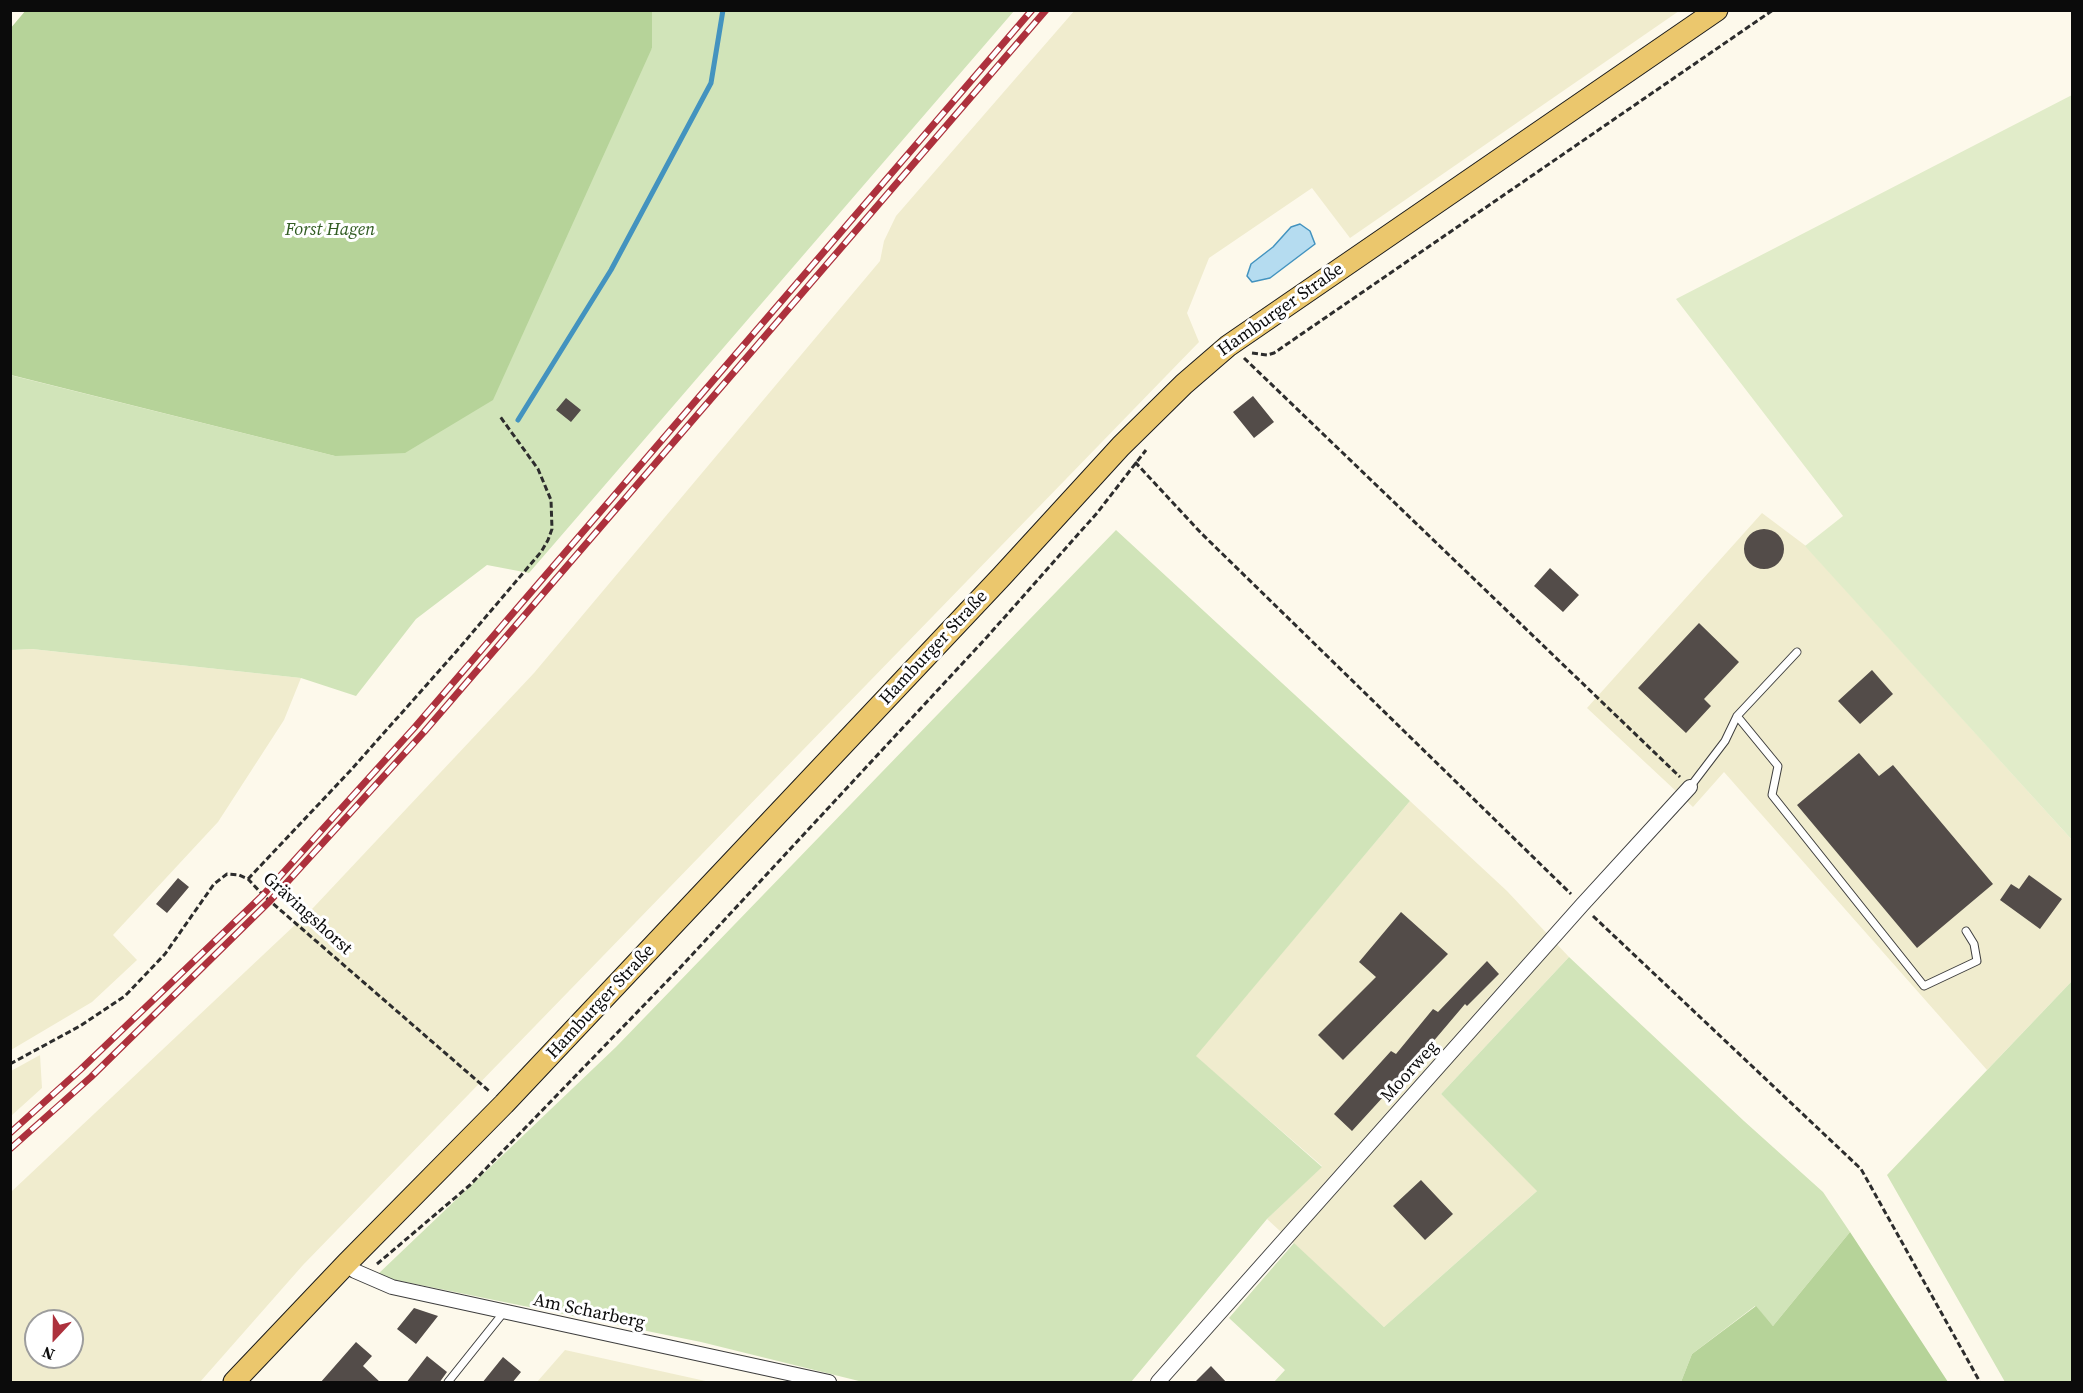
<!DOCTYPE html>
<meta charset="utf-8">
<style>
body{margin:0}
#map{position:relative;width:2083px;height:1393px;overflow:hidden;background:#fdf9eb;font-family:"Source Serif 4",serif}
canvas{display:block}
.frame{position:absolute;inset:0;border:12px solid #0b0b0b;pointer-events:none}
.north{position:absolute;left:24px;top:1309px;width:60px;height:60px;box-sizing:border-box;background:#fff;border:2px solid #9d9d9d;border-radius:50%;rotate:202deg;font-size:16px;font-weight:700;line-height:24px;text-align:center;color:#0b0b0b}
.north::after{content:'';display:block;margin:auto;width:21px;height:27px;background:#ad313d;clip-path:polygon(50% 0,100% 100%,50% 72%,0 100%)}
</style>
<div id="map">
<canvas width="2083" height="1393"></canvas>
<div class="frame"></div>
<div class="north">N</div>
</div>
<script>
const ctx = document.querySelector('canvas').getContext('2d');
ctx.lineJoin = 'round';
function paint(path, color) {
  ctx.fillStyle = color;
  ctx.fill(path, 'evenodd');
}
function poly(rows) {
  const path = new Path2D();
  for (const r of rows) {
    if (r.length === 3) {
      path.moveTo(r[0] + r[2], r[1]);
      path.arc(r[0], r[1], r[2], 0, 2 * Math.PI);
      continue;
    }
    path.moveTo(r[0], r[1]);
    for (let i = 2; i < r.length; i += 2) path.lineTo(r[i], r[i + 1]);
  }
  return path;
}
function strokePath(path, color, width, dash) {
  ctx.strokeStyle = color;
  ctx.lineWidth = width;
  ctx.lineCap = dash ? 'butt' : 'round';
  ctx.setLineDash(dash || []);
  ctx.stroke(path);
}
function drawText(font, color, halo, rows, align = 'center') {
  ctx.font = font + ' "Source Serif 4",serif';
  ctx.lineWidth = 6;
  ctx.setLineDash([]);
  ctx.textBaseline = 'middle';
  ctx.strokeStyle = halo;
  ctx.fillStyle = color;
  for (const [text, x, y, turn = 0] of rows) {
    ctx.save();
    ctx.translate(x, y);
    ctx.rotate((+turn || 0) * Math.PI / 180);
    ctx.textAlign = isNaN(turn) ? turn : align;
    if (halo) ctx.strokeText(text, 0, 0);
    ctx.fillText(text, 0, 0);
    ctx.restore();
  }
}
const farmland = poly([
 [1075,10,1679,11,1350,238,1312,188,1209,258,1187,313,1199,342,303,1265,200,1382,11,1382,11,1192,313,908,534,673,880,261,884,241,896,216],
 [36,1321,72,1321,72,1357,36,1357],
 [1762,513,1806,546,2072,840,2072,981,1987,1070,1724,772,1693,807,1587,708],
 [32,649,301,678,284,720,218,822,113,935,137,960,92,1002,11,1050,11,650],
 [1410,801,1507,891,1569,957,1441,1094,1538,1190,1384,1327,1267,1219,1322,1166,1195,1056],
 [40,1055,42,1088,11,1116,11,1071],
 [565,1350,710,1382,537,1382]
]);
const green = poly([
 [652,11,1014,11,529,573,487,565,416,619,356,696,301,678,32,649,11,650,10,375,335,456,652,48],
 [1116,530,1410,801,1196,1056,1322,1167,1267,1219,1131,1382,863,1382,701,1342,376,1276,616,1047],
 [1569,957,1744,1121,1823,1192,1850,1232,1773,1326,1755,1306,1692,1354,1681,1382,1274,1382,1285,1370,1229,1318,1294,1243,1384,1327,1537,1191,1441,1094],
 [2072,981,2072,1382,2005,1382,1887,1175]
]);
const forest = poly([
 [26,10,652,11,652,48,493,400,405,453,335,456,11,375,10,29],
 [1850,1232,1948,1382,1681,1382,1692,1354,1756,1306,1773,1326]
]);
const pitch = poly([
 [2072,95,2072,840,1805,546,1843,516,1676,299]
]);
const water = poly([
 [1300,224,1310,231,1315,244,1270,278,1252,282,1247,276,1251,264,1273,247,1291,227,1300,224]
]);
const stream = poly([
 [518,420,611,270,711,83,723,10]
]);
const building = poly([
 [1253,396,1274,422,1254,438,1233,412],
 [566,398,581,410,571,422,556,410],
 [1764,549,20],
 [1550,568,1579,595,1563,612,1534,586],
 [1699,623,1739,662,1704,699,1711,706,1686,733,1638,688],
 [1872,670,1893,694,1860,724,1838,701],
 [1859,753,1879,776,1893,765,1993,884,1917,948,1797,805],
 [2029,875,2062,899,2040,929,2000,900,2011,884,2019,889],
 [178,878,189,887,167,913,156,904],
 [1401,912,1448,954,1343,1060,1318,1035,1376,977,1359,962],
 [1487,961,1499,974,1467,1006,1465,1004,1426,1050,1352,1131,1334,1114,1391,1051,1396,1054,1433,1009,1438,1012],
 [1421,1180,1453,1214,1425,1240,1393,1206],
 [414,1308,438,1316,416,1344,397,1329],
 [356,1342,372,1356,363,1366,381,1383,320,1383],
 [427,1356,447,1372,439,1383,406,1383],
 [503,1357,521,1372,512,1383,482,1383],
 [1211,1366,1227,1383,1194,1383]
]);
const path = poly([
 [1252,353,1267,355,1274,353,1773,10],
 [1244,358,1680,777],
 [1135,462,1201,533,1571,894],
 [248,879,350,771,455,653,541,552,548,540,552,529,551,500,538,469,499,415],
 [1593,916,1861,1169,1980,1382],
 [10,1064,80,1026,125,996,165,954,214,884,227,874,239,875,248,879,263,895,489,1091],
 [377,1264,470,1185,677,971,987,637,1097,513,1146,450]
]);
const service = poly([
 [1737,716,1778,766,1772,795,1924,986,1977,961,1974,944,1966,931],
 [1690,787,1725,741,1737,716,1797,652],
 [448,1382,504,1312]
]);
const minor = poly([
 [347,1263,355,1271,392,1287,829,1382],
 [1158,1382,1582,905,1690,787]
]);
const primary = poly([
 [234,1382,347,1263,504,1104,1002,576,1121,446,1184,384,1228,346,1717,10]
]);
const rail = poly([
 [10,1133,80,1070,263,895,415,727,1032,10],
 [10,1149,91,1077,270,901,424,732,1046,10]
]);
const parkNames = [
 ["Forst Hagen",330,230]
];
const streetNames = [
 ["Hamburger Straße",1281,310,-35],
 ["Hamburger Straße",934,648,-47],
 ["Grävingshorst",307,914,42],
 ["Hamburger Straße",601,1002,-47],
 ["Moorweg",1410,1072,-48],
 ["Am Scharberg",589,1312,12]
];
paint(farmland, '#f0ecce');
paint(green, '#d1e4b9');
paint(forest, '#b6d399');
paint(pitch, '#e1ecc9');
paint(water, '#b5dcf0');
strokePath(water, '#4393bf', 1.5);
strokePath(stream, '#4393bf', 5);
paint(building, '#534c49');
strokePath(service, '#3e3e3e', 9);
strokePath(minor, '#3e3e3e', 16);
strokePath(primary, '#1c1c1c', 23);
strokePath(path, '#2d2d2d', 3, [6, 3]);
strokePath(service, '#fff', 7);
strokePath(minor, '#fff', 14);
strokePath(primary, '#ebc76d', 21);
strokePath(rail, '#ad313d', 7);
strokePath(rail, '#fff', 4.5, [14]);
drawText('italic 18px', '#315c22', '#fff', parkNames);
drawText('18px', '#0b0b0b', '#fff', streetNames);
</script>
